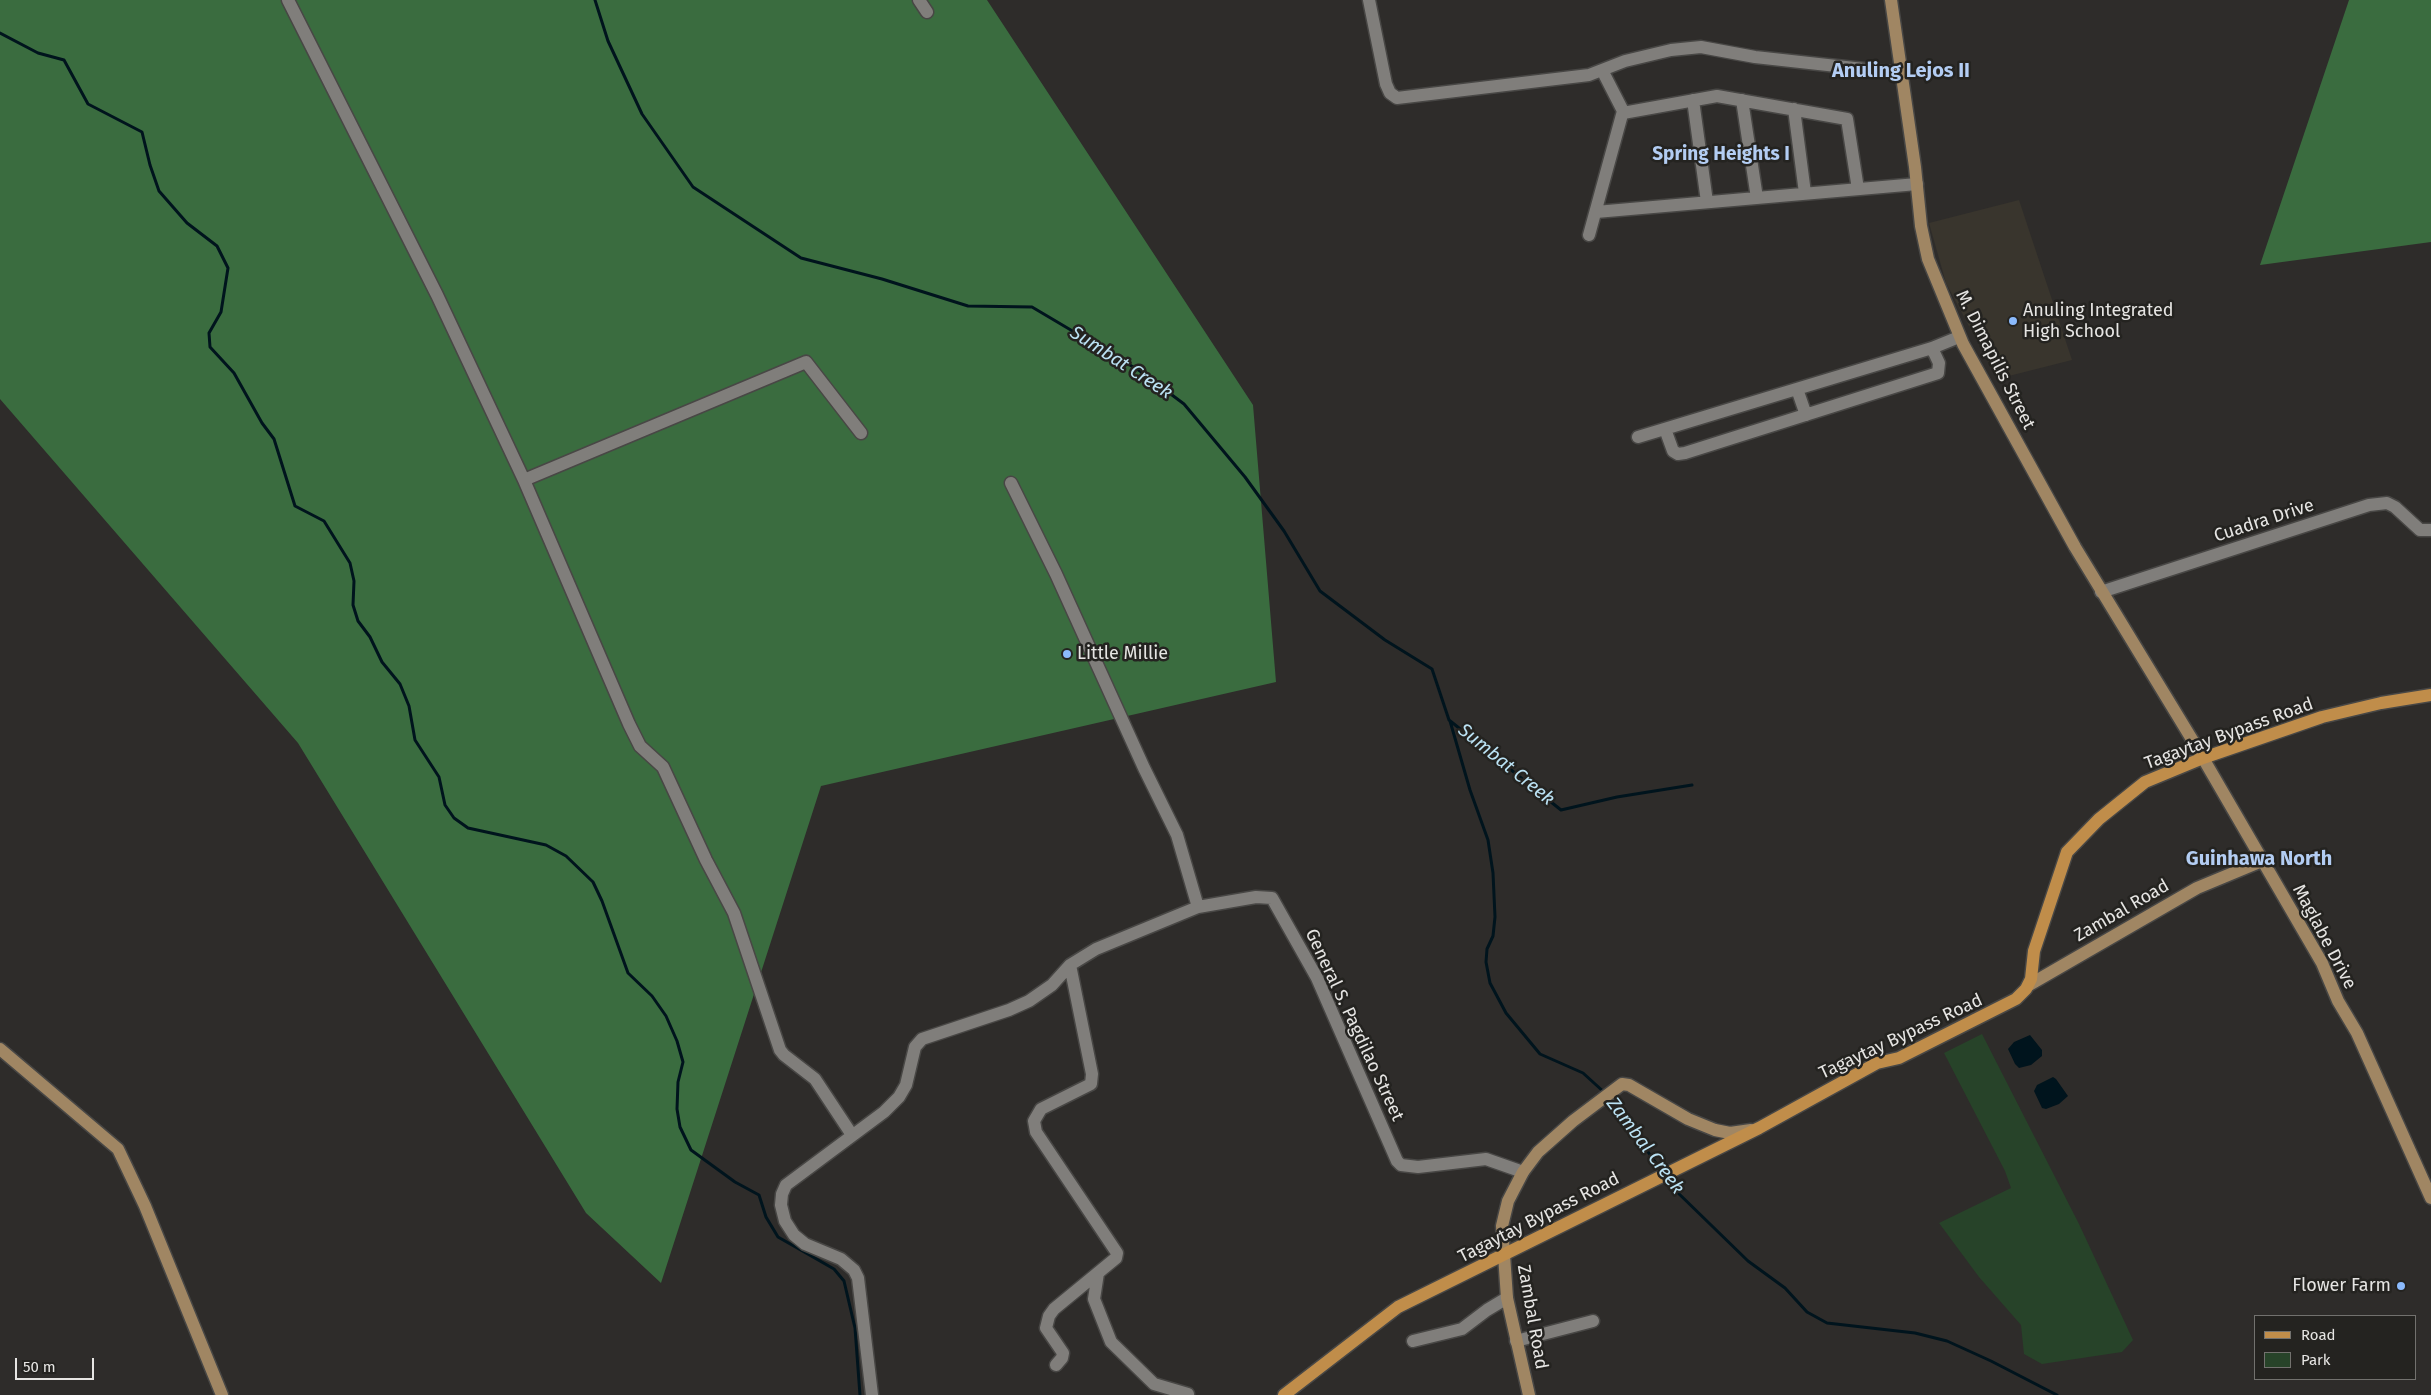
<!DOCTYPE html>
<style>
body{margin:0}
#map{position:relative;width:2431px;height:1395px;overflow:hidden;background:#2e2c2a;font-family:"Fira Sans",sans-serif}
canvas{display:block}
.legend{position:absolute;left:2254px;top:1315px;width:162px;height:65px;box-sizing:border-box;background:#242320;border:1px solid #72716e;margin:0;padding:6px 9px;list-style:none;font-size:15px;color:#e6e5e3}
.legend li{display:flex;align-items:center;gap:10px;height:25px}
.legend b{width:25px;border:1px solid #72716e}
.scale{position:absolute;left:15px;top:1358px;width:79px;height:22px;box-sizing:border-box;border:2px solid #e6e5e3;border-top:0;padding-left:6px;font-size:15px;line-height:18px;white-space:nowrap;color:#e6e5e3;-webkit-text-stroke:4px #242320;paint-order:stroke}
</style>
<div id="map">
<canvas width="2431" height="1395"></canvas>
<ul class="legend">
<li><b style="height:6px;background:#c08d4a"></b>Road</li>
<li><b style="height:14px;background:#274329"></b>Park</li>
</ul>
<div class="scale">50 m</div>
</div>
<script>
const ctx = document.querySelector('canvas').getContext('2d');
ctx.lineJoin = 'round';
function paint(path, color) {
  ctx.fillStyle = color;
  ctx.fill(path, 'evenodd');
}
function poly(rows) {
  const path = new Path2D();
  for (const r of rows) {
    path.moveTo(r[0], r[1]);
    for (let i = 2; i < r.length; i += 2) path.lineTo(r[i], r[i + 1]);
  }
  return path;
}
function strokePath(path, color, width, dash) {
  ctx.strokeStyle = color;
  ctx.lineWidth = width;
  ctx.lineCap = dash ? 'butt' : 'round';
  ctx.setLineDash(dash || []);
  ctx.stroke(path);
}
function drawText(font, color, halo, rows, align = 'center') {
  ctx.font = font + ' "Fira Sans",sans-serif';
  ctx.lineWidth = 5;
  ctx.setLineDash([]);
  ctx.textBaseline = 'middle';
  ctx.strokeStyle = halo;
  ctx.fillStyle = color;
  for (const [text, x, y, turn = 0] of rows) {
    ctx.save();
    ctx.translate(x, y);
    ctx.rotate((+turn || 0) * Math.PI / 180);
    ctx.textAlign = isNaN(turn) ? turn : align;
    if (halo) ctx.strokeText(text, 0, 0);
    ctx.fillText(text, 0, 0);
    ctx.restore();
  }
}
const built = poly([
 [2019,200,2072,360,1997,379,1946,283,1929,223]
]);
const green = poly([
 [1982,1034,2079,1224,2133,1340,2122,1352,2042,1364,2024,1354,2021,1325,1979,1277,1939,1223,2011,1188,2005,1171,1944,1053]
]);
const forest = poly([
 [0,0,987,0,1253,405,1276,682,821,786,661,1283,586,1213,298,743,0,399],
 [2349,0,2431,0,2431,242,2260,265]
]);
const water = poly([
 [2030,1035,2042,1050,2042,1056,2031,1065,2019,1068,2015,1064,2008,1049,2014,1042],
 [2053,1077,2056,1079,2068,1096,2059,1104,2046,1109,2042,1108,2034,1091,2037,1085]
]);
const stream = poly([
 [595,0,608,41,642,114,693,187,801,258,882,279,968,306,1032,307,1140,371,1184,404,1245,477,1284,531,1320,591,1385,640,1432,669,1449,720,1561,810,1617,797,1692,785],
 [0,33,38,53,64,60,88,104,142,132,150,165,159,191,187,223,217,246,228,268,221,312,209,333,210,347,234,373,262,423,274,439,295,506,324,521,350,563,354,581,353,605,358,621,370,637,382,662,400,684,409,706,415,740,439,777,445,805,454,818,468,828,546,845,566,856,593,882,602,901,628,973,652,996,666,1016,677,1041,683,1062,678,1082,677,1109,680,1127,691,1150,735,1182,759,1195,766,1217,778,1237,834,1269,844,1281,855,1328,860,1395],
 [1450,721,1470,790,1488,840,1493,873,1495,917,1493,936,1487,949,1486,962,1490,983,1506,1013,1540,1054,1583,1073,1605,1093],
 [1609,1097,1663,1173],
 [1667,1179,1674,1189,1748,1261,1785,1288,1807,1312,1827,1323,1915,1333,1947,1341,1991,1361,2057,1395]
]);
const street = poly([
 [288,0,437,295,524,480,629,724,640,746,663,767,706,860,734,913,780,1050,784,1055,815,1079,852,1135],
 [919,0,927,12],
 [1369,0,1386,84,1390,93,1397,98,1589,75,1625,61,1671,50,1701,47,1755,57,1900,73],
 [1693,100,1707,202],
 [1742,100,1757,198],
 [1794,109,1805,193],
 [1623,113,1717,96,1847,119,1858,189],
 [1596,212,1917,184],
 [1589,235,1623,111,1602,70],
 [1797,389,1806,415],
 [1665,429,1673,451,1678,454,1685,453,1938,373,1939,363,1932,348],
 [1638,437,1932,348,1959,337],
 [524,480,806,362,861,433],
 [1011,483,1056,574,1144,768,1177,835,1198,907],
 [2101,592,2369,505,2387,503,2395,507,2420,530,2431,530],
 [1098,1273,1094,1299,1111,1342,1154,1384,1188,1394],
 [1413,1341,1462,1329,1487,1310,1507,1298],
 [1516,1341,1593,1321],
 [1056,1365,1062,1358,1063,1353,1046,1328,1049,1316,1054,1309,1116,1258,1117,1253,1036,1132,1034,1121,1041,1109,1091,1084,1092,1074,1070,965],
 [872,1395,858,1278,854,1270,841,1259,805,1244,794,1235,785,1221,781,1205,782,1194,786,1185,884,1112,899,1097,906,1085,915,1047,922,1039,1009,1010,1029,1001,1052,985,1070,965,1096,949,1198,907,1256,897,1272,898,1317,978,1397,1161,1401,1165,1418,1167,1486,1159,1523,1172]
]);
const secondary = poly([
 [1891,0,1915,167,1921,226,1928,259,1963,344,2075,547,2196,746,2322,963,2338,1001,2357,1033,2431,1198],
 [2029,985,2197,888,2262,861],
 [0,1049,118,1149,145,1206,222,1395],
 [1529,1395,1507,1298,1502,1226,1508,1201,1523,1172,1538,1152,1573,1121,1622,1084,1629,1085,1688,1119,1715,1130,1730,1133,1751,1130]
]);
const primary = poly([
 [1284,1395,1398,1307,1759,1128,1877,1063,1899,1058,2016,999,2026,989,2031,979,2034,951,2067,852,2099,819,2145,782,2203,758,2322,717,2381,703,2431,695]
]);
const markers = [
 [2013,321,5,"#8bbafc"],
 [1067,654,5,"#8bbafc"],
 [2401,1286,5,"#8bbafc"]
];
const poiNames = [
 ["Anuling Integrated",2023,311],
 ["High School",2023,332],
 ["Little Millie",1077,654],
 ["Flower Farm",2391,1286,"right"]
];
const streetNames = [
 ["M. Dimapilis Street",1995,360,63],
 ["Cuadra Drive",2264,521,-18],
 ["Tagaytay Bypass Road",2229,734,-20],
 ["Zambal Road",2122,911,-30],
 ["Maglabe Drive",2324,937,62],
 ["General S. Pagdilao Street",1354,1025,65],
 ["Tagaytay Bypass Road",1901,1037,-25],
 ["Tagaytay Bypass Road",1539,1218,-27],
 ["Zambal Road",1532,1317,80]
];
const neighbourhoodNames = [
 ["Spring Heights I",1721,155]
];
const waterNames = [
 ["Sumbat Creek",1121,363,33],
 ["Sumbat Creek",1506,765,39],
 ["Zambal Creek",1645,1146,53]
];
const quarterNames = [
 ["Anuling Lejos II",1901,71],
 ["Guinhawa North",2259,859]
];
paint(built, '#39352d');
paint(green, '#274329');
paint(forest, '#3a6c3f');
paint(water, '#00141d');
strokePath(stream, '#00141d', 3);
strokePath(street, '#484745', 15);
strokePath(secondary, '#484745', 15);
strokePath(primary, '#484745', 15);
strokePath(street, '#807e7b', 12);
strokePath(secondary, '#a08663', 12);
strokePath(primary, '#c08d4a', 12);
for (const [x, y, r, color] of markers) {
  const dot = new Path2D();
  dot.arc(x, y, r, 0, 2 * Math.PI);
  ctx.fillStyle = color;
  ctx.fill(dot);
  strokePath(dot, '#242320', 2);
}
drawText('18px', '#e6e5e3', '#242320', poiNames, 'left');
drawText('18px', '#e6e5e3', '#242320', streetNames);
drawText('bold 19px', '#b3cdf3', '#242320', neighbourhoodNames);
drawText('italic 19px', '#bbe2f4', '#242320', waterNames);
drawText('bold 20px', '#b3cdf3', '#242320', quarterNames);
</script>
